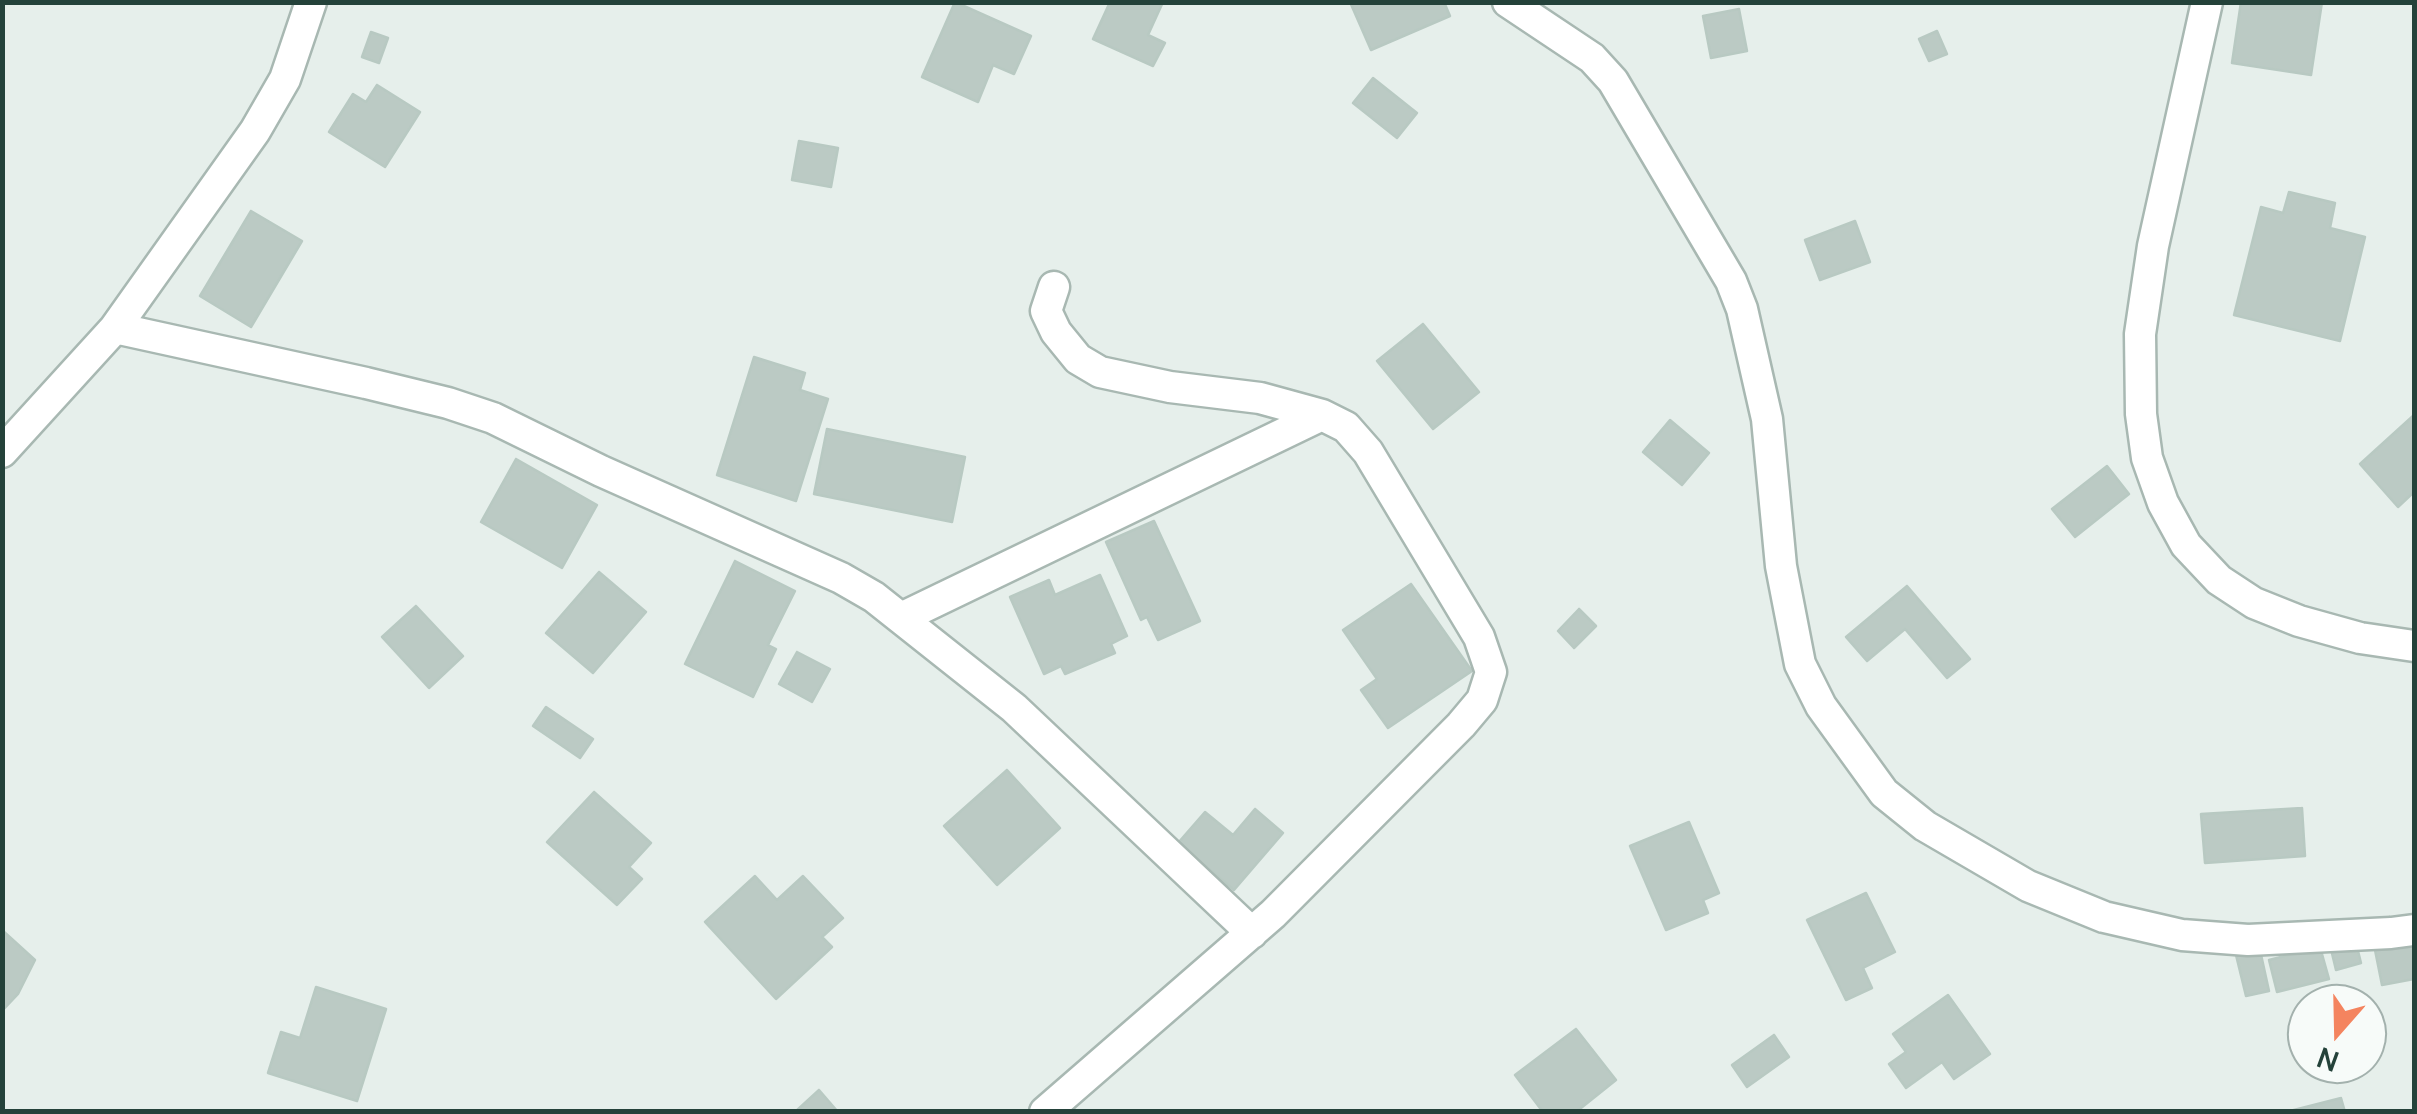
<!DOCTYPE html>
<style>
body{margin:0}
#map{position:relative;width:2417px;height:1114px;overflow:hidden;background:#e6efeb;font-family:Manrope,sans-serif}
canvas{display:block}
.frame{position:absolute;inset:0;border:5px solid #24423a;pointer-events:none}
.north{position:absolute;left:2287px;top:984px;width:100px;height:100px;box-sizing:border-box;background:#f7fbf9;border:2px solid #a3b1ad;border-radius:50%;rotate:200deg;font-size:28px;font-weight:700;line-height:40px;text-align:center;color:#24423a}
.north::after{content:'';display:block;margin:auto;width:35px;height:45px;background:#f4845f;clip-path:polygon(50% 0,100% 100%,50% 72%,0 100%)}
</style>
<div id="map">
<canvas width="2417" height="1114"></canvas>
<div class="frame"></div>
<div class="north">N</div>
</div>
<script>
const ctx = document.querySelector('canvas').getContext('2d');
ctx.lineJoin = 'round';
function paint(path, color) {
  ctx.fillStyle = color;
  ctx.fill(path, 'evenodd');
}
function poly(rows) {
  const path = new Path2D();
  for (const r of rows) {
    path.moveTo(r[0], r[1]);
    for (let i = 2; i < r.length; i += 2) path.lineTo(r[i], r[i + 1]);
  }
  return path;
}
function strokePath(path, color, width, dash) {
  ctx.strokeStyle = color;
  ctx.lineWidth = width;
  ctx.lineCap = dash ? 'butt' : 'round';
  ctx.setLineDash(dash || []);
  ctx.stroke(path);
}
const building = poly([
 [955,2,1031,36,1014,74,993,65,978,102,922,77,955,2],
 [1110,2,1163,2,1148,35,1165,43,1153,66,1093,39,1110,2],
 [1350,2,1444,2,1450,16,1371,50,1350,2],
 [2241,2,2322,2,2311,75,2232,63,2241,2],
 [1739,9,1747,51,1711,58,1703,16,1739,9],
 [1937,31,1947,54,1929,61,1919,39,1937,31],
 [371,32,388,38,379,63,362,57,371,32],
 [1373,78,1417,113,1397,138,1353,103,1373,78],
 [377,85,420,112,385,167,329,132,353,94,366,102,377,85],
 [799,141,838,148,831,187,792,180,799,141],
 [2289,192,2335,203,2330,228,2365,237,2340,341,2234,315,2261,207,2283,213,2289,192],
 [251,211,302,241,251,327,200,296,251,211],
 [1855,221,1870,262,1820,280,1805,240,1855,221],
 [1423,324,1479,392,1433,429,1377,361,1423,324],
 [754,357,805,373,800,390,828,399,796,501,717,475,754,357],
 [2414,415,2414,492,2398,507,2360,464,2414,415],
 [1670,420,1709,453,1682,485,1643,452,1670,420],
 [827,429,965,457,952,522,814,494,827,429],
 [516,459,597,505,562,568,481,522,516,459],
 [2107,466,2129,494,2075,537,2052,509,2107,466],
 [1154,521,1200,621,1158,640,1147,617,1141,620,1106,542,1154,521],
 [735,561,795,591,768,645,776,649,753,697,685,664,735,561],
 [599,572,646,612,593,673,546,633,599,572],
 [1100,575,1127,636,1111,644,1115,653,1065,674,1061,666,1044,674,1010,597,1049,580,1055,595,1100,575],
 [1411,584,1472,671,1388,728,1361,690,1377,679,1343,630,1411,584],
 [1907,586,1970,659,1947,678,1905,629,1867,661,1846,637,1907,586],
 [416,606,463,656,429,688,382,637,416,606],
 [1579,609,1596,626,1574,648,1558,631,1579,609],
 [797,652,830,669,812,702,779,684,797,652],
 [546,707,593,739,580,758,533,726,546,707],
 [1007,770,1060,828,997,885,944,826,1007,770],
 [594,792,651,843,629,867,642,879,617,905,547,842,594,792],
 [2302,808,2305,856,2205,863,2201,814,2302,808],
 [1255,809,1283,833,1234,890,1178,843,1205,812,1233,835,1255,809],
 [1689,822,1719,893,1703,900,1708,913,1666,930,1630,846,1689,822],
 [755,876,777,900,803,876,843,918,822,937,832,947,776,999,705,922,755,876],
 [1866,893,1895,952,1863,968,1872,988,1846,1000,1807,920,1866,893],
 [2,930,35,960,18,994,2,1011,2,930],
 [2414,938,2414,979,2382,985,2374,945,2414,938],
 [2355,939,2361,963,2336,970,2330,945,2355,939],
 [2320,947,2329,979,2277,992,2269,960,2320,947],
 [2260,950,2269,991,2246,996,2236,955,2260,950],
 [316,987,386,1009,357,1101,268,1073,281,1032,300,1038,316,987],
 [1948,995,1990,1054,1954,1079,1942,1062,1906,1088,1889,1064,1906,1052,1893,1034,1948,995],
 [1576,1029,1616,1080,1576,1112,1543,1112,1515,1075,1576,1029],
 [1774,1035,1789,1057,1747,1087,1732,1065,1774,1035],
 [819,1090,838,1112,795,1112,819,1090],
 [2341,1098,2345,1112,2286,1112,2341,1098]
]);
const minor = poly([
 [1508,2,1592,58,1613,81,1731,281,1742,309,1767,419,1781,566,1800,664,1821,706,1884,793,1925,826,2028,886,2104,917,2182,935,2248,940,2391,933,2414,930],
 [2207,2,2153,246,2140,334,2141,414,2147,458,2163,503,2186,545,2219,580,2254,603,2299,621,2360,638,2414,646],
 [115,328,366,383,448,403,493,418,601,471,841,578,874,597,1014,708,1252,933],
 [2,452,115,328,255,131,285,79,311,2],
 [901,618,1322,415],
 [1045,1112,1273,914,1461,725,1482,700,1491,672,1479,637,1368,452,1346,427,1322,415,1260,398,1170,387,1100,372,1078,359,1056,332,1046,311,1054,287]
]);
paint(building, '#bbcac4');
strokePath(building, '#b8c9c2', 2.5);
strokePath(minor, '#a8b8b2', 35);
strokePath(minor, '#fff', 30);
</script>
